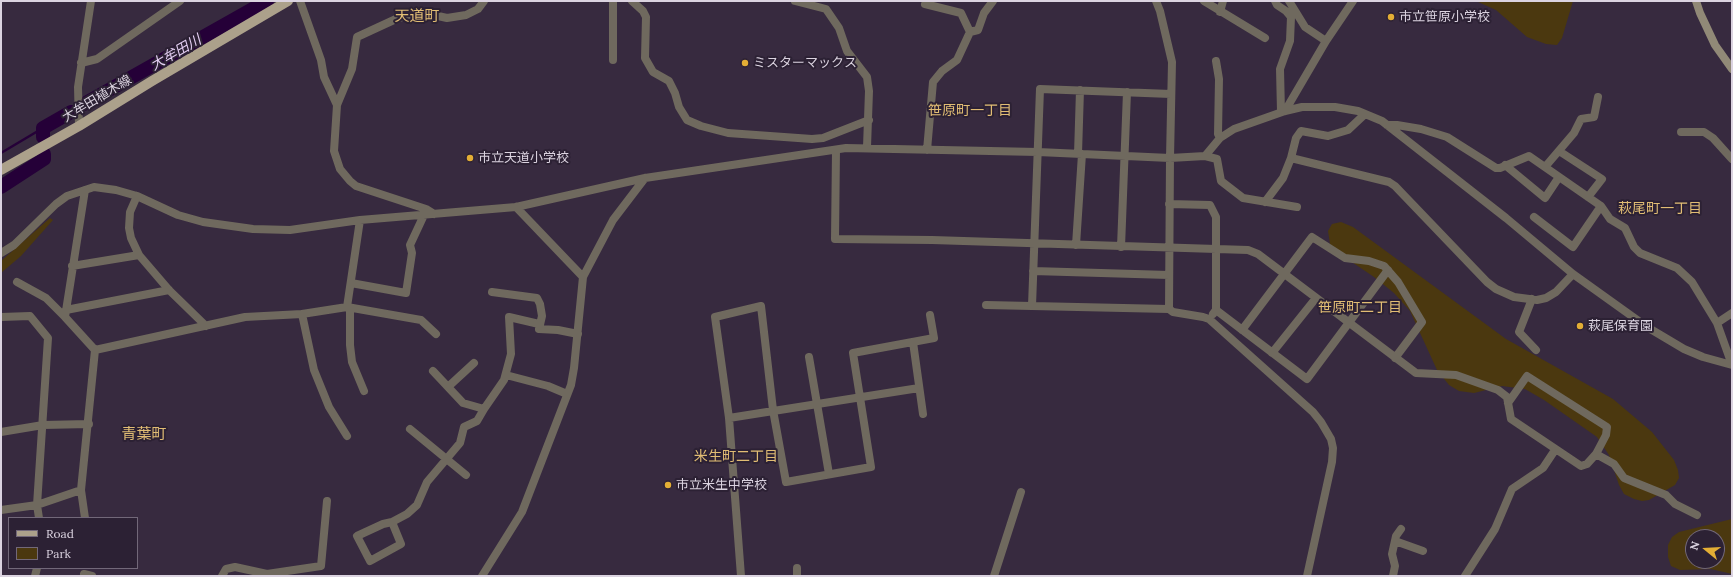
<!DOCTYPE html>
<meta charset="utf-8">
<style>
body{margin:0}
#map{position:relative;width:1733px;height:577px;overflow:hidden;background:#372a3f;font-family:Lora,serif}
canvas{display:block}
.frame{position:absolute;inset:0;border:2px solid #dbd3e0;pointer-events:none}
.legend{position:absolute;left:8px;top:517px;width:130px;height:52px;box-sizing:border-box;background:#2c2134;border:1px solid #726879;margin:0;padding:5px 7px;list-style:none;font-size:12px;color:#dbd3e0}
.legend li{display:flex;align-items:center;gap:8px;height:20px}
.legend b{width:20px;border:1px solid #726879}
.north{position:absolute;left:1685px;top:529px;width:40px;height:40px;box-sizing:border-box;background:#2c2134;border:1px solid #726879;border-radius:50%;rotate:288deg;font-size:11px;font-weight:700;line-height:16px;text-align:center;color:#dbd3e0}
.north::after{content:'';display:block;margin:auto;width:14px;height:18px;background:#e3ae35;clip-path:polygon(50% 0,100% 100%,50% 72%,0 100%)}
</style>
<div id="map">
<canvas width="1733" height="577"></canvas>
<div class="frame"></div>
<ul class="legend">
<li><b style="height:5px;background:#aca18b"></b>Road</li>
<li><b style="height:11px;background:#4b380f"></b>Park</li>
</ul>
<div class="north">N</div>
</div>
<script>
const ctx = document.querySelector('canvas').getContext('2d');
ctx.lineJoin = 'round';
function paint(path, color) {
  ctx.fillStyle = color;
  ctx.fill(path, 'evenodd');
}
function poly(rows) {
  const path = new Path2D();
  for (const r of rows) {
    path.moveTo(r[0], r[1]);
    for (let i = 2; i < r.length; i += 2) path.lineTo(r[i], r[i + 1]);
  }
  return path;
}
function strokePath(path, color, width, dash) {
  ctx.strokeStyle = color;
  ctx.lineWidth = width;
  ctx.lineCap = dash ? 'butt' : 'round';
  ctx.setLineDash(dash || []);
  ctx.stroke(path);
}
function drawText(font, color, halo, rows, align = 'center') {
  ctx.font = font + ' Lora,"Noto Sans JP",serif';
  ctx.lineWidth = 4;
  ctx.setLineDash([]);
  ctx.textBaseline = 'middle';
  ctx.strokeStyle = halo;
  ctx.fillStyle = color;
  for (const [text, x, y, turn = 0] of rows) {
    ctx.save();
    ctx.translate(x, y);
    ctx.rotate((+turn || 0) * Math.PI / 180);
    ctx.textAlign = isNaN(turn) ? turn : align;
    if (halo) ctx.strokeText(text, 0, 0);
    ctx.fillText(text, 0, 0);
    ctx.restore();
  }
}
const green = poly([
 [1476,1,1573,1,1562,38,1557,45,1546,44,1527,37,1496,10],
 [50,218,53,220,21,256,1,273,1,261],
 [1341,222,1353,227,1506,339,1613,399,1652,432,1674,460,1678,470,1679,478,1675,485,1649,500,1642,501,1634,499,1624,494,1619,485,1609,455,1597,437,1544,400,1525,389,1502,386,1474,393,1459,391,1449,385,1437,370,1410,311,1394,293,1374,277,1340,254,1330,244,1328,231,1332,224],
 [1732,519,1732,574,1711,569,1680,570,1671,566,1668,557,1668,545,1672,537,1679,532],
 [1693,537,1717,537,1717,561,1693,561]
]);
const stream = poly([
 [1731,1,1732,2],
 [1,153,43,128]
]);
const river = poly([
 [84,104,267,1],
 [43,137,43,128,71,112],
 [1,187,44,159,44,154]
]);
const minor = poly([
 [300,1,321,60,324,77,337,105],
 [632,1,643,11,646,17,645,58,653,72,669,81,675,93,679,107,687,120,701,126,728,133,812,139,823,138,869,120],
 [795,1,826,9,839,28,847,51,867,77,869,91,867,147],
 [1156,1,1160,11,1172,62,1170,158,1169,309],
 [1204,1,1265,38],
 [1275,1,1277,5,1286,11,1291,17,1290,41,1280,69,1281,112],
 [1289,1,1305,27,1326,41],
 [925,4,961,13,970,32],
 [1220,12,1223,1],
 [613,60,613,1],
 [1216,61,1219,79,1218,134,1220,138],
 [81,63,97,59,180,1],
 [1285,111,1326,41,1353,1],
 [1365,114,1348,130,1328,136,1301,131,1296,138,1291,158,1389,182,1395,186,1487,282,1496,289,1514,297,1537,300,1546,298,1556,292,1573,274],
 [1387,125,1397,125,1421,129,1447,137,1496,168,1500,168,1529,156,1601,206,1573,247,1534,217],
 [79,126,78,87,91,1],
 [1681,132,1704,132,1713,138,1732,159],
 [836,150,835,239,932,240,1248,250,1258,254,1416,373,1456,375,1498,390,1507,397,1511,419,1581,466,1587,464,1596,454,1614,464,1624,478,1666,495,1675,504,1697,515],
 [927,150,933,82,942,71,957,60,970,32,978,30,984,13,993,1],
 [1559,151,1602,179,1588,197],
 [1078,154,1080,90],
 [1205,156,1217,159,1221,181,1243,198,1297,207],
 [1505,165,1545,198,1559,177],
 [1545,167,1574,133,1581,119,1594,117,1598,97],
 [137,196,130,212,129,228,131,238,139,255,169,290,206,326],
 [1265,202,1283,178,1291,158],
 [1169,204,1210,205,1216,217,1216,310,1213,314],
 [1601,206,1610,219,1625,228,1634,247,1640,253,1677,268,1692,282,1717,323,1732,365],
 [516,207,583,277],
 [434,214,426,209,356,186,350,181,340,169,334,151,337,105,352,69,357,37,396,19,420,12,447,18,466,15,478,9,484,1],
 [1076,245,1082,154],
 [1121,247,1127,92],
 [1,253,14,245,56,204,67,196,94,187,116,190,137,196,178,215,203,222,253,229,290,230,360,220,516,207,645,178,846,148,1038,152,1170,158,1205,156,1220,138,1234,129,1285,111,1302,107,1335,107,1358,111,1382,121,1506,218,1573,274,1647,327,1684,349,1703,357,1732,365],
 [72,266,139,255],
 [1033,271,1169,275],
 [17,282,46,298,65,317],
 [351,283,406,293,412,253,410,245,424,215],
 [492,292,537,298,540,304,542,316,539,329,558,330,578,334],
 [1532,299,1519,332,1536,350],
 [986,305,1169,309,1173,312,1203,317,1209,319,1313,412,1321,422,1331,439,1333,448,1332,462,1307,576],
 [1032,306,1040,89,1171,94],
 [347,307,360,220],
 [350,308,350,345,352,362,364,391],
 [66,310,169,290],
 [1216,310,1307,379,1388,270],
 [302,314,314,370,329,407,347,436],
 [1,317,30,316,48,338,37,505,39,518],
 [1717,323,1732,313],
 [1242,330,1312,237,1345,258,1369,261,1384,266,1398,282,1422,322,1395,358],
 [913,342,923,414],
 [95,350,245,317,302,314,347,307,421,320,436,334],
 [1272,353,1316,298],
 [809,357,829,474],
 [433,371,463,403,484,409,504,380,511,354,509,317,539,324],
 [506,375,548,386,567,394],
 [449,386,474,363],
 [1508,403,1527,376,1607,427,1606,435,1596,454],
 [729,418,919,388],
 [410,429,466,475],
 [1,432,43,425,89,424],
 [1,510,37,505,81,490],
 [85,518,81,490,95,350,65,317,85,190],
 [392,522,401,544,370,561,357,536,383,524,392,522,407,514,417,505,427,482,460,443,464,427,477,421,484,409],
 [1395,541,1423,551],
 [797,568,797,576],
 [84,574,92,576],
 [35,576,37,568],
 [222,576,226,569,235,567,267,574,321,566,327,501],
 [482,576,522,512,571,385,574,368,583,277,613,220,645,178],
 [741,576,729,418,715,317,761,306,773,410,786,482,871,467,853,353,934,338,930,315],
 [994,576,1021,492],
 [1393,576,1395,566,1392,554,1396,536,1401,529],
 [1465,576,1495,529,1512,489,1543,468,1555,450]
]);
const secondary = poly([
 [1696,1,1700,13,1715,45,1732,69]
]);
const primary = poly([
 [1,170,79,126,152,81,288,1]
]);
const markers = [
 [1391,17,4,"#e3ae35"],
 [745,63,4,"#e3ae35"],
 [470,158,4,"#e3ae35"],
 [1580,326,4,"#e3ae35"],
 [668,485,4,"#e3ae35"]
];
const poiNames = [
 ["市立笹原小学校",1399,17],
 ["ミスターマックス",753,63],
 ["市立天道小学校",478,158],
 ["萩尾保育園",1588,326],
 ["市立米生中学校",676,485]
];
const streetNames = [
 ["大牟田植木線",97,99,-31]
];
const waterNames = [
 ["大牟田川",176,53,-30]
];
const neighbourhoodNames = [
 ["笹原町一丁目",970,111],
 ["萩尾町一丁目",1660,209],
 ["笹原町二丁目",1360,308],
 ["米生町二丁目",736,457]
];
const quarterNames = [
 ["天道町",417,17],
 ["青葉町",144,435]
];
paint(green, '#4b380f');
strokePath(stream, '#250038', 2.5);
strokePath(river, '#250038', 14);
strokePath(minor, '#6f695e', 8);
strokePath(secondary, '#918977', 8);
strokePath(primary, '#aca18b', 10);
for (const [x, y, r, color] of markers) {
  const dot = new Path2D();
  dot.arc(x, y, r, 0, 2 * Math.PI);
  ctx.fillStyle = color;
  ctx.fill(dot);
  strokePath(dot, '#2c2134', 1.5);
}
drawText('13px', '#dbd3e0', '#2c2134', poiNames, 'left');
drawText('13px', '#dbd3e0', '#2c2134', streetNames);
drawText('italic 14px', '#e5d0f4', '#2c2134', waterNames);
drawText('14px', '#e1bd74', '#2c2134', neighbourhoodNames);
drawText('15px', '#e1bd74', '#2c2134', quarterNames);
</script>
